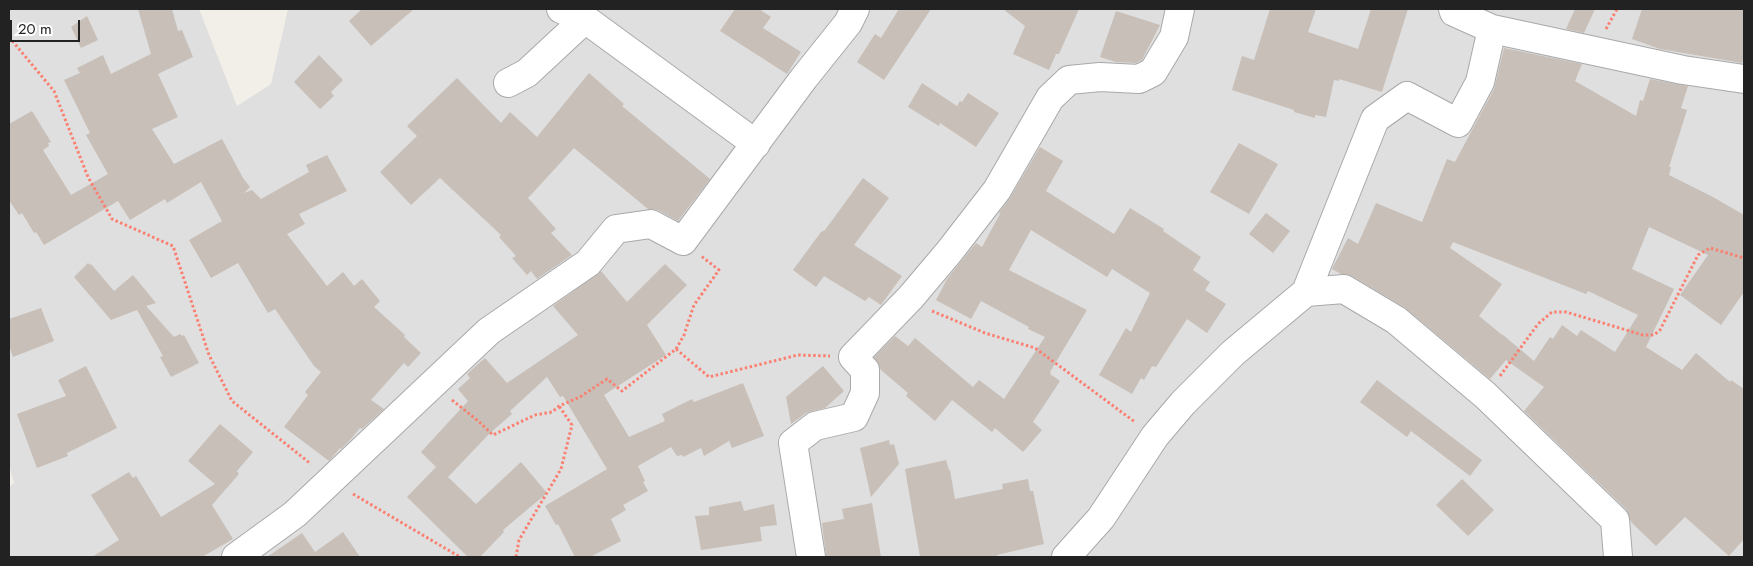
<!DOCTYPE html>
<style>
body{margin:0}
#map{position:relative;width:1753px;height:566px;overflow:hidden;background:#f2efe9;font-family:Jost,sans-serif}
canvas{display:block}
.frame{position:absolute;inset:0;border:10px solid #222;pointer-events:none}
.scale{position:absolute;left:10px;top:20px;width:70px;height:22px;box-sizing:border-box;border:2px solid #222;border-top:0;padding-left:6px;font-size:15px;line-height:18px;white-space:nowrap;color:#222;-webkit-text-stroke:4px #fff;paint-order:stroke}
</style>
<div id="map">
<canvas width="1753" height="566"></canvas>
<div class="frame"></div>
<div class="scale">20 m</div>
</div>
<script>
const ctx = document.querySelector('canvas').getContext('2d');
ctx.lineJoin = 'round';
function paint(path, color) {
  ctx.fillStyle = color;
  ctx.fill(path, 'evenodd');
}
function poly(rows) {
  const path = new Path2D();
  for (const r of rows) {
    path.moveTo(r[0], r[1]);
    for (let i = 2; i < r.length; i += 2) path.lineTo(r[i], r[i + 1]);
  }
  return path;
}
function strokePath(path, color, width, dash) {
  ctx.strokeStyle = color;
  ctx.lineWidth = width;
  ctx.lineCap = dash ? 'butt' : 'round';
  ctx.setLineDash(dash || []);
  ctx.stroke(path);
}
const residential = poly([
 [9,9,199,9,237,106,271,84,288,9,1744,9,1744,557,9,557,9,487,14,483,9,465]
]);
const building = poly([
 [138,9,172,9,178,31,182,30,193,57,158,74,178,117,152,129,174,164,222,139,243,178,250,187,244,193,252,190,261,199,309,172,306,165,327,155,347,191,299,214,305,224,287,234,327,286,343,272,354,286,362,279,380,301,374,307,405,335,404,337,421,353,408,367,404,363,371,400,384,409,362,429,360,428,351,439,341,449,340,448,329,461,284,427,308,395,305,392,321,372,314,366,275,309,268,313,238,263,211,278,189,240,222,221,201,182,167,203,165,199,130,220,118,201,44,245,36,232,34,233,22,213,19,215,9,200,9,124,32,111,51,142,48,143,49,146,43,150,71,195,108,174,86,135,90,133,64,80,80,73,77,68,103,55,111,74,151,54],
 [362,9,414,9,371,46,349,21],
 [735,9,759,9,771,17,763,28,801,52,787,74,720,31],
 [899,9,931,9,884,80,857,62,875,34,881,38],
 [1003,9,1079,9,1059,54,1056,54,1049,70,1013,54,1025,26],
 [1270,9,1316,9,1308,32,1358,49,1371,9,1408,9,1382,92,1339,79,1339,81,1334,80,1326,117,1315,115,1315,118,1294,112,1294,110,1232,90,1242,56,1254,60],
 [1575,9,1595,9,1584,33,1566,29],
 [1642,9,1744,9,1744,55,1742,63,1660,49,1632,39],
 [1116,11,1160,25,1142,60,1136,63,1116,62,1100,57],
 [87,16,98,40,81,48,71,27],
 [1504,48,1582,64,1575,81,1636,116,1640,100,1643,101,1650,79,1688,86,1681,108,1687,110,1669,167,1671,167,1669,175,1713,197,1744,215,1744,292,1721,325,1680,295,1708,255,1649,227,1632,269,1674,289,1646,347,1682,370,1696,353,1730,382,1731,380,1744,389,1744,539,1729,556,1685,517,1656,546,1631,522,1626,509,1524,411,1544,387,1506,360,1490,379,1404,307,1352,276,1341,274,1332,269,1348,238,1358,244,1376,203,1422,222,1447,159,1455,162,1494,89],
 [1453,242,1586,294,1588,291,1638,315,1615,352,1581,330,1577,336,1562,325,1553,339,1550,337,1534,361,1503,335,1501,334,1479,316,1502,284,1450,248],
 [319,55,343,80,331,92,334,96,320,109,294,82],
 [589,73,624,104,622,106,710,179,678,221,658,210,648,209,574,148,528,198,556,229,551,233,572,255,537,279,531,271,527,275,512,258,516,256,499,237,501,235,440,178,411,205,380,172,417,136,407,126,457,78,501,123,510,112,537,137],
 [922,83,957,106,960,101,962,102,968,93,999,113,976,147,940,123,939,126,908,107],
 [1239,143,1278,164,1249,214,1210,192],
 [1040,147,1063,161,1046,191,1114,234,1130,208,1164,229,1163,231,1201,257,1193,270,1210,282,1205,290,1226,304,1207,333,1187,319,1156,367,1152,366,1144,380,1141,378,1132,394,1099,375,1126,328,1131,332,1150,293,1112,269,1107,277,1031,230,1009,270,1087,310,1050,372,1051,373,1050,374,1060,381,1033,422,1042,430,1023,452,995,428,992,432,952,400,935,421,906,396,908,393,881,370,874,357,895,336,908,346,915,338,973,387,979,380,1004,399,1045,337,1028,329,1029,327,981,301,971,319,936,300,947,279,976,243,982,247,1000,214,999,213,1010,198],
 [863,178,889,198,854,245,902,276,881,305,869,297,865,301,824,276,816,287,793,270,821,232,825,230],
 [1266,213,1290,231,1273,253,1249,234],
 [88,263,90,265,91,264,114,291,133,275,156,303,146,306,174,337,180,334,182,336,184,335,199,363,171,377,160,357,163,356,137,310,111,320,74,277],
 [665,264,687,285,647,325,666,355,604,395,629,437,665,421,662,414,692,399,694,402,743,383,764,436,732,448,729,441,704,456,701,448,683,457,682,455,677,456,671,447,638,466,645,481,643,482,648,491,623,505,626,510,611,519,621,541,590,557,575,557,558,524,556,525,545,506,607,469,563,396,560,397,547,377,510,411,512,414,490,433,448,477,476,504,521,462,547,493,503,530,504,532,480,557,468,557,407,497,436,467,421,452,468,401,458,389,470,378,467,374,485,358,507,383,578,335,553,306,601,271,627,302],
 [41,308,54,341,13,357,9,345,9,319],
 [86,366,117,428,67,453,68,456,37,468,17,414,66,396,58,380],
 [823,366,844,391,825,408,806,413,791,424,786,397],
 [1377,380,1482,460,1470,476,1411,431,1407,437,1360,402],
 [220,424,253,452,237,471,239,474,212,505,233,539,202,557,92,557,119,540,91,495,129,472,133,478,136,476,161,517,215,484,188,461],
 [889,440,890,445,894,444,899,464,871,497,860,448],
 [946,460,949,470,950,470,955,499,1003,489,1002,484,1028,479,1030,491,1033,491,1044,544,997,555,997,557,920,557,905,469],
 [1462,479,1494,510,1468,536,1436,505],
 [741,501,744,511,774,504,777,525,760,527,762,541,701,550,695,516,709,515,709,507],
 [872,503,881,557,826,557,822,523,844,519,842,509],
 [343,532,360,557,267,557,302,533,315,552]
]);
const path = poly([
 [1606,29,1617,9],
 [9,37,54,91,88,177,112,219,173,246,209,355,232,401,311,464],
 [932,311,985,333,1035,348,1135,422],
 [676,349,684,335,694,305,719,270,701,256],
 [1500,376,1538,324,1552,312,1566,312,1643,335,1654,335,1660,330,1698,255,1710,248,1744,258],
 [452,400,477,420,493,435,535,415,552,412,559,406,580,397,607,379,622,391,676,349,709,377,798,355,830,356],
 [353,494,460,557],
 [516,557,519,540,561,469,572,425,559,406]
]);
const street = poly([
 [561,9,585,19,756,144],
 [1453,9,1454,12,1492,29],
 [508,83,527,73,585,19],
 [1306,292,1375,119,1407,96,1458,123,1480,82,1492,29,1683,70,1744,79],
 [236,557,295,514,489,331,588,263,616,229,651,224,683,241,804,78,848,23,855,9],
 [811,557,793,443,815,426,854,417,865,393,865,370,853,357,911,297,949,252,997,190,1050,98,1069,80,1100,77,1139,79,1153,72,1174,37,1180,9],
 [1066,557,1101,518,1155,436,1183,403,1233,353,1306,292,1344,289,1396,320,1485,395,1615,520,1618,557]
]);
paint(residential, '#e0dfdf');
paint(building, '#c7bfb8');
strokePath(street, '#a9a9a9', 30);
strokePath(path, '#fa8072', 3, [2.5, 2.5]);
strokePath(street, '#fff', 28);
</script>
